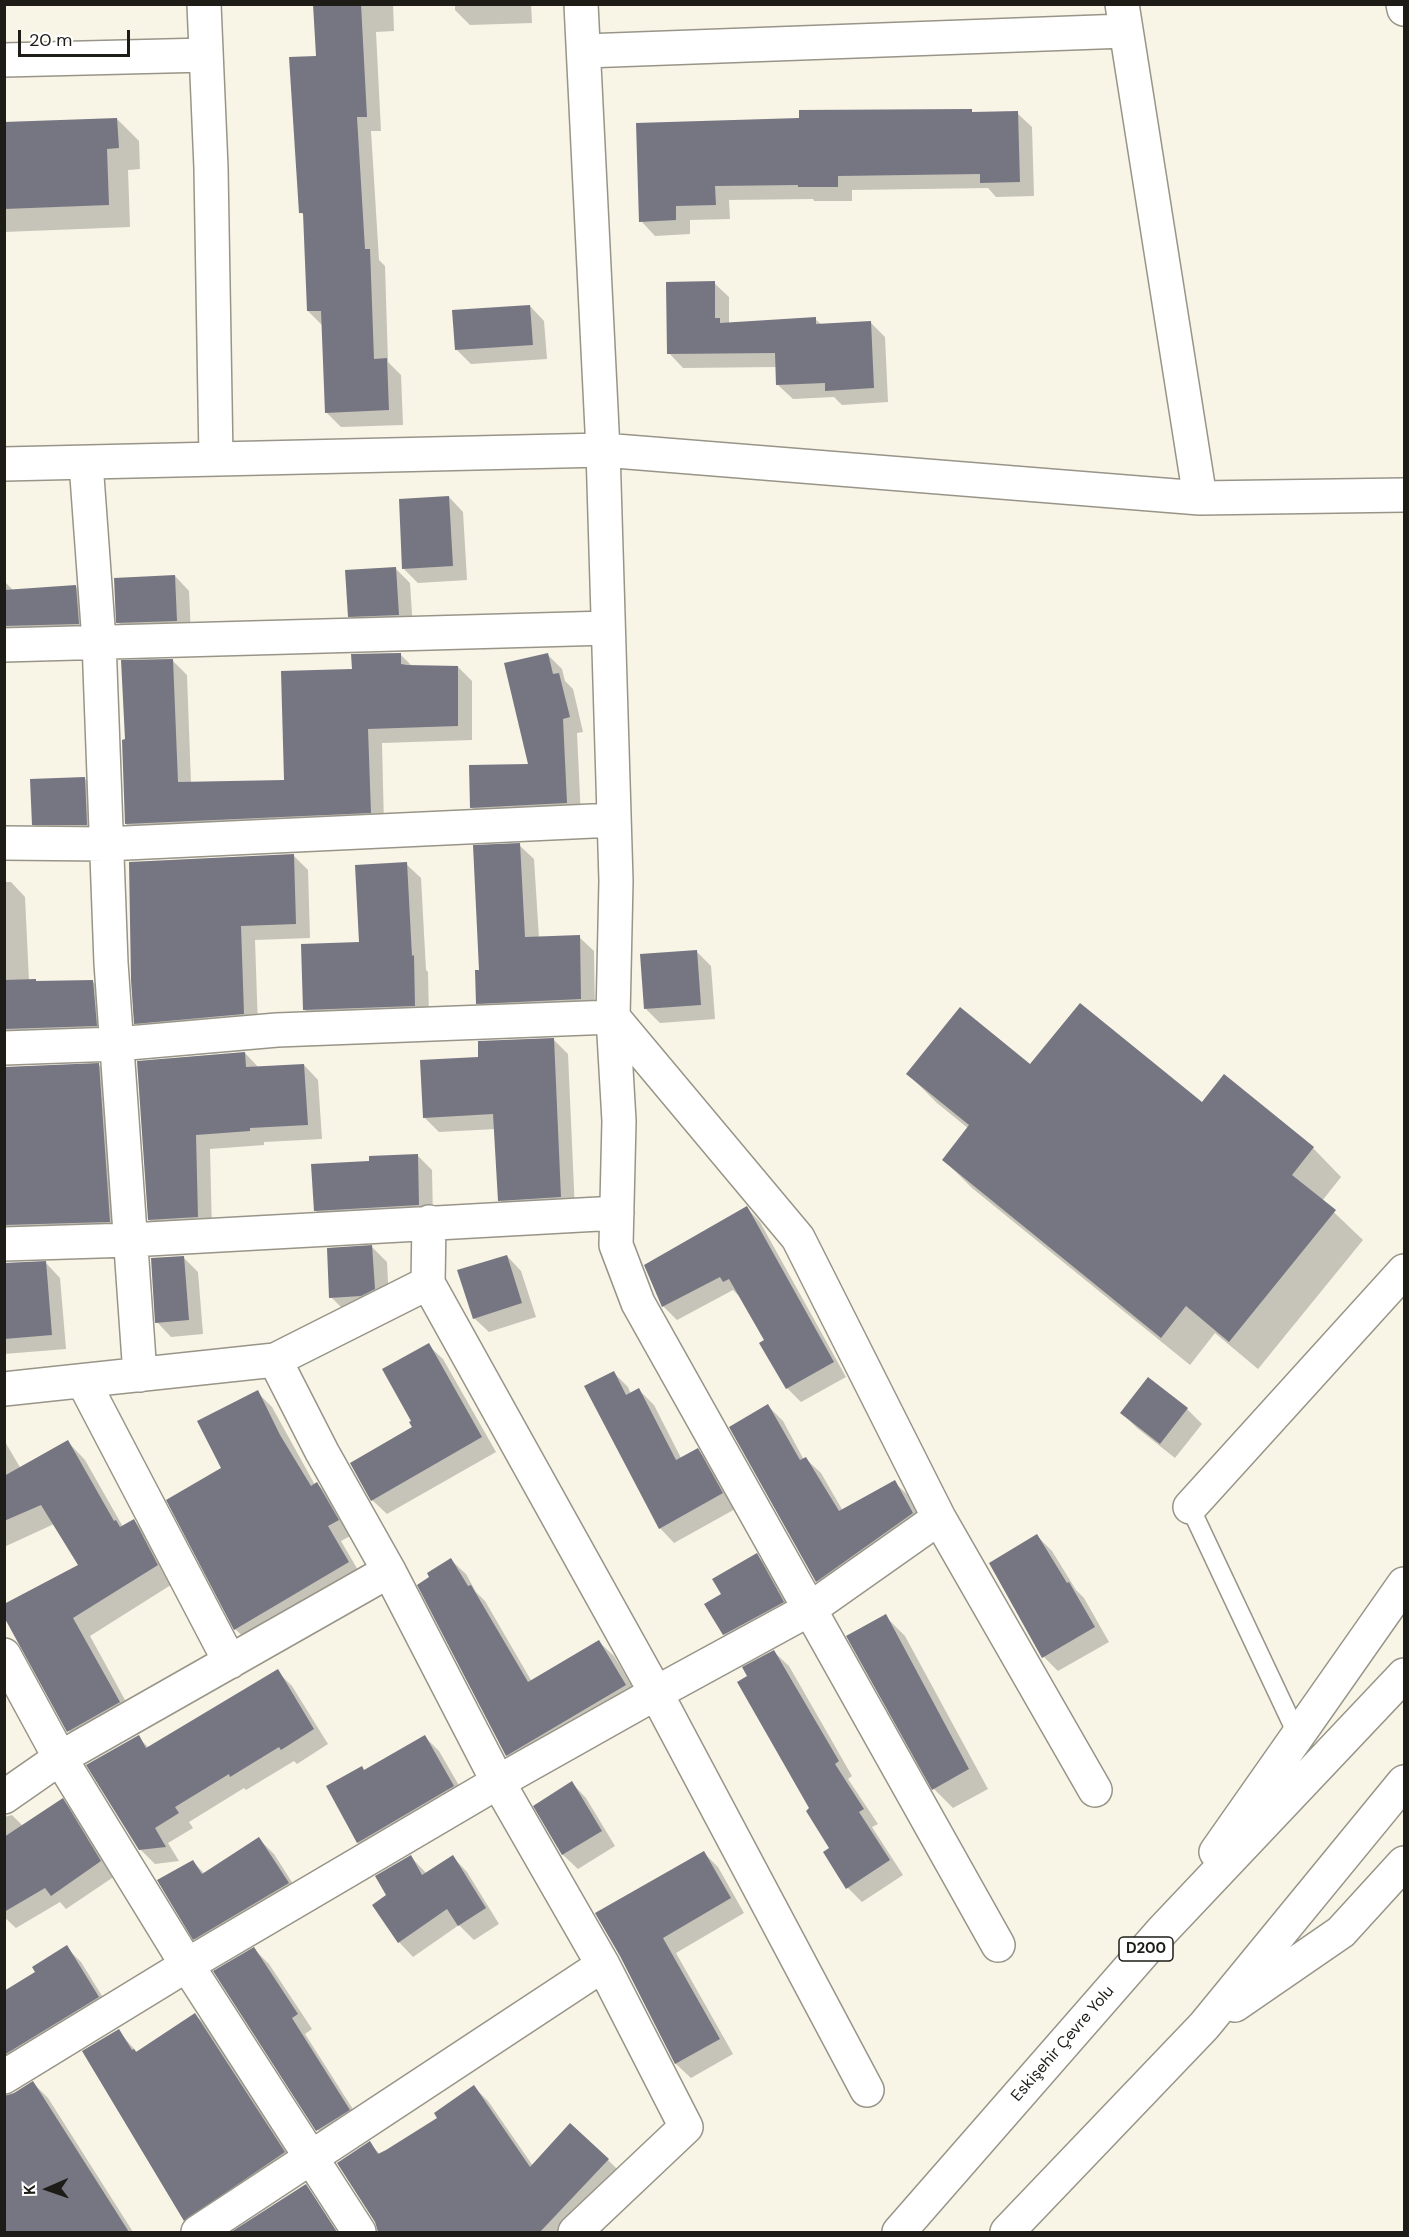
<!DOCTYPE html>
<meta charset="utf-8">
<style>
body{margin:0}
#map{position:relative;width:1409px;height:2237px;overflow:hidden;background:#f8f4e6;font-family:"DM Sans",sans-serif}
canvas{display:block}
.frame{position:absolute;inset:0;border:6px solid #1d1c17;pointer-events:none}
.north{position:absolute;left:18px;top:2159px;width:60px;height:60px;-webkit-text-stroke:4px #fff;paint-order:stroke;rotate:268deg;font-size:16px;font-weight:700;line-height:24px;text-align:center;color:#1d1c17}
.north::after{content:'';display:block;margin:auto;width:21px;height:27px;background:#1d1c17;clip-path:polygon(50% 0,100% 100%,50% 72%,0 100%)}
.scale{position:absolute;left:18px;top:30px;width:112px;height:27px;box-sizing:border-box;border:3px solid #1d1c17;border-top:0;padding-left:8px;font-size:18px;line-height:21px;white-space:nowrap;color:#1d1c17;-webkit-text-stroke:4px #fff;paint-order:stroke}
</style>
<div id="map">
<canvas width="1409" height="2237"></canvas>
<div class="frame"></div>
<div class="north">K</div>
<div class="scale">20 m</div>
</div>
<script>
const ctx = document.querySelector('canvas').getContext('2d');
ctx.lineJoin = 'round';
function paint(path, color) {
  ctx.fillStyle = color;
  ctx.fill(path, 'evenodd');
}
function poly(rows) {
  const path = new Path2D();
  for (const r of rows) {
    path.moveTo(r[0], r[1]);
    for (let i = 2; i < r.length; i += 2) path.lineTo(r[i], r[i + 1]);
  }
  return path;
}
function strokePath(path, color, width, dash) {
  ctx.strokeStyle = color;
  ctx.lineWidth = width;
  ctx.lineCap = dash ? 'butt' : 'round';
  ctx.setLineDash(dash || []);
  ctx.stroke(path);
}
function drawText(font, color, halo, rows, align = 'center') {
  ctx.font = font + ' "DM Sans",sans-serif';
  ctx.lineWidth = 6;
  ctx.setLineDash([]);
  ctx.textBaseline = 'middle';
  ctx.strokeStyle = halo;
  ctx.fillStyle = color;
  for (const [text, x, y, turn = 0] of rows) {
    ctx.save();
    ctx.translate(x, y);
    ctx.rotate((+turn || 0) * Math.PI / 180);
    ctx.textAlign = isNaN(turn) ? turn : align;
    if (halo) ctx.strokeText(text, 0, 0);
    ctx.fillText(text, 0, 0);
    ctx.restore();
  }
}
const shadow = poly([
 [314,4,393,4,394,31,376,32,381,131,371,131,379,260,385,266,388,362,401,375,403,425,341,427,326,412,323,326,308,311,305,217,301,212,317,58],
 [455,4,531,4,532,23,470,25,455,10],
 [1017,113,1032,127,1034,196,996,197,988,188,852,190,852,201,814,201,813,199,729,200,730,219,690,220,690,234,655,236,641,221,638,125],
 [117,119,139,141,140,169,128,170,130,227,4,232,4,124],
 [714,283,729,297,729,324,815,319,822,325,870,322,885,337,888,402,842,405,834,397,793,399,778,385,777,367,683,368,669,353],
 [530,306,544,321,547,359,471,364,456,349],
 [449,497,463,512,467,580,418,583,404,569],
 [395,568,410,583,413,629,365,631,350,616],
 [175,576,189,591,191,635,133,637,118,622],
 [4,581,14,591,76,587,90,601,93,638,4,648],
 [400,654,413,667,458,667,472,681,472,740,382,743,384,827,140,838,126,824,126,741,173,661,187,675,191,784,285,781,353,671],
 [547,654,562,669,565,681,573,689,583,732,577,733,581,818,486,822,471,807,530,766],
 [85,779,99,793,101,839,48,839,33,824],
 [519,845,534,859,539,938,579,937,594,951,595,1014,492,1018,478,1003,480,971],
 [293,855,308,870,310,938,255,940,258,1028,150,1038,136,1023],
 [406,864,421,878,426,970,428,972,429,1020,319,1024,305,1010,361,943],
 [4,882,11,882,25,897,29,981,93,982,108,996,111,1040,4,1051],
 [696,951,711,966,715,1019,660,1023,646,1009],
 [554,1040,568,1054,575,1211,515,1215,500,1200,496,1129,439,1132,425,1118,480,1058],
 [245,1053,259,1068,304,1065,318,1080,322,1139,264,1142,264,1145,210,1149,212,1232,164,1234,149,1220,138,1062],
 [99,1065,113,1080,124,1236,4,1233,4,1068],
 [1031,1066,1202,1104,1313,1148,1341,1177,1322,1201,1363,1240,1258,1369,1215,1333,1190,1365,972,1188,944,1160,969,1129,937,1103,908,1074],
 [417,1155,432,1170,433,1219,330,1225,315,1210,371,1163],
 [747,1208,760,1222,846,1377,801,1402,787,1388,766,1341,739,1294,738,1295,733,1290,677,1320,663,1306,646,1266],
 [372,1247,387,1262,389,1303,346,1312,331,1297],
 [507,1256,521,1271,536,1317,489,1332,474,1318],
 [183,1257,198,1272,203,1334,171,1337,157,1322],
 [4,1263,46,1263,60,1278,66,1349,4,1354],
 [428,1345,443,1359,496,1452,387,1514,372,1500,414,1428],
 [613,1372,628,1387,631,1394,639,1390,654,1405,681,1458,697,1449,712,1464,737,1508,674,1543,660,1528],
 [1149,1379,1187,1409,1202,1424,1175,1458,1137,1428,1122,1413],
 [257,1392,272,1407,315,1485,317,1484,332,1498,352,1535,341,1541,362,1577,250,1643,235,1629],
 [768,1406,783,1421,804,1460,806,1459,821,1473,843,1511,894,1482,909,1496,927,1528,832,1596,817,1581],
 [4,1440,21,1469,68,1442,85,1460,123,1527,134,1521,151,1538,174,1583,90,1636,136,1720,86,1749,69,1731,22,1645,80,1565,54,1524,4,1547],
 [1037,1536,1052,1551,1076,1590,1084,1598,1109,1642,1058,1671,1044,1657],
 [756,1555,771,1569,798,1617,738,1649,724,1634,723,1594],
 [451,1560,466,1574,476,1592,485,1601,532,1682,599,1642,614,1656,640,1700,522,1770,507,1755],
 [885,1616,905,1636,988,1789,953,1808,934,1789],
 [774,1652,789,1666,852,1776,848,1779,878,1824,872,1827,903,1875,862,1902,848,1888,831,1849,749,1677],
 [277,1671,292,1686,328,1744,297,1764,294,1761,246,1790,244,1788,189,1822,193,1828,168,1843,179,1861,155,1864,140,1849,138,1737,149,1748],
 [425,1737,439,1751,468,1801,373,1857,358,1842,328,1787,365,1772],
 [572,1783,586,1798,615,1846,578,1869,563,1855,535,1806],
 [63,1800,77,1815,115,1876,66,1909,60,1902,16,1928,4,1917,4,1817,12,1815,24,1827],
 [259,1839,274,1854,302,1898,209,1953,195,1939,193,1862,205,1874],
 [703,1852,718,1867,744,1913,676,1953,733,2054,691,2078,676,2064,621,1956],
 [411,1857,427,1874,453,1857,467,1872,499,1924,474,1940,459,1925,413,1957,399,1942],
 [66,1947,81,1962,112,2012,4,2080,4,1993,37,1972],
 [254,1949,269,1964,312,2029,305,2034,363,2125,332,2145,318,2130,215,1972],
 [195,2015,210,2029,299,2167,198,2232,185,2220,118,2031,137,2052],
 [33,2083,48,2098,133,2232,4,2232,4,2125,14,2094],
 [474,2087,488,2101,533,2166,608,2160,622,2174,568,2232,379,2232,369,2143,381,2155,439,2118],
 [277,2204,291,2219,301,2232,234,2232]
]);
const building = poly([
 [313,4,361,4,367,117,357,117,365,249,370,249,374,359,387,358,389,410,325,413,321,311,307,311,303,213,299,213,289,57,316,56],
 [972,109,972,112,1018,111,1020,182,980,183,980,174,838,176,838,187,798,187,798,185,715,186,716,205,676,206,676,220,639,222,636,123,799,118,799,110],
 [117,118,119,148,107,149,109,205,4,209,4,122],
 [715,281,715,318,720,318,720,323,816,317,816,324,871,321,874,388,825,391,825,383,776,385,775,353,667,354,666,282],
 [530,305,533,345,455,350,452,310],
 [449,496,453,566,402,569,399,499],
 [396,567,399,615,348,617,345,570],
 [175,575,177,621,116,623,114,578],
 [76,585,79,624,4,626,4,590],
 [401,653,401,664,407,665,458,666,458,726,368,729,371,813,125,824,122,740,125,739,121,660,173,659,178,782,284,780,281,671,352,669,351,654],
 [548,653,553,674,559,673,570,717,563,719,567,803,470,808,469,765,528,764,504,663],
 [85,777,87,825,32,825,30,779],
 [520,843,525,937,580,935,581,999,476,1004,475,970,479,970,473,845],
 [294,854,296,924,241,926,244,1014,134,1024,131,980,129,862],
 [407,862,412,956,414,955,415,1006,303,1010,301,944,359,942,355,865],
 [697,950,701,1005,644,1009,640,954],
 [36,979,36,981,93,980,97,1026,4,1029,4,980],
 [1080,1003,1202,1102,1224,1074,1314,1147,1292,1175,1336,1210,1229,1342,1186,1306,1161,1338,942,1160,969,1125,906,1074,960,1007,1030,1064],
 [554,1038,561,1197,498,1201,493,1114,423,1118,420,1060,478,1057,478,1041],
 [245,1052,246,1067,304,1064,308,1125,250,1128,250,1131,196,1135,198,1217,148,1220,137,1061],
 [99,1063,110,1222,4,1225,4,1067],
 [418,1154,419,1205,314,1211,311,1164,369,1161,369,1156],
 [747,1206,834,1362,786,1389,759,1343,764,1340,729,1279,723,1282,720,1277,662,1307,644,1265],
 [372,1245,375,1289,361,1296,329,1298,327,1248],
 [507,1255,522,1303,473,1319,457,1270],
 [184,1256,189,1320,155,1323,151,1258],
 [46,1261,52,1335,4,1339,4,1263],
 [429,1343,482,1437,371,1501,350,1463,412,1427,409,1422,411,1421,382,1369],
 [614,1371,626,1395,639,1388,676,1460,698,1448,723,1493,659,1529,584,1386],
 [1148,1377,1188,1408,1160,1444,1120,1413],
 [258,1390,280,1435,311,1486,317,1482,339,1520,328,1526,349,1562,234,1630,166,1500,221,1468,197,1421],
 [768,1404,800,1460,806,1457,839,1511,895,1480,913,1513,816,1582,729,1427],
 [68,1440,114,1521,116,1520,120,1527,134,1519,158,1565,73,1618,120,1702,67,1732,4,1617,4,1604,78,1565,41,1505,4,1521,4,1476],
 [1037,1534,1067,1583,1069,1582,1095,1627,1042,1658,989,1563],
 [757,1553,784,1602,723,1635,704,1604,721,1594,712,1579],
 [451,1558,468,1586,471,1585,528,1682,599,1640,626,1685,506,1756,417,1585,429,1577,427,1573],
 [886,1614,969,1769,932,1790,846,1636],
 [774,1650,839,1761,835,1764,864,1809,859,1812,890,1860,846,1889,823,1852,829,1848,806,1811,809,1808,737,1682,747,1676,742,1667],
 [278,1669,314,1729,281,1750,279,1747,230,1777,229,1774,175,1807,179,1813,155,1828,166,1847,139,1850,86,1765,139,1735,146,1748],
 [425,1735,454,1786,357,1843,326,1786,362,1766,364,1770],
 [572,1781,602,1831,562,1855,533,1806],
 [63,1798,101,1861,51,1896,45,1888,4,1912,4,1837],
 [259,1837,289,1883,193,1940,157,1880,193,1860,202,1874],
 [704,1851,731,1898,663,1938,720,2039,675,2064,620,1956,595,1913],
 [411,1855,422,1875,453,1855,486,1908,458,1926,447,1909,398,1943,372,1905,386,1895,375,1876],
 [67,1945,99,1997,4,2055,4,1991,35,1972,32,1967],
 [254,1947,298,2014,292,2018,350,2110,316,2131,213,1971],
 [195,2013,285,2152,184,2221,82,2051,119,2029,132,2050,134,2049,136,2052],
 [33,2081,129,2232,4,2232,4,2096,14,2093],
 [474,2085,530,2167,570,2123,609,2159,540,2232,378,2232,375,2222,337,2163,370,2141,378,2154,386,2150,437,2118,434,2113],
 [306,2184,337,2232,231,2232]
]);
const service = poly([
 [1190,1507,1297,1734]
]);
const minor = poly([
 [204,4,211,168,216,459],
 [581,4,603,450,1200,498,1404,495],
 [1122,4,1200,498],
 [1403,4,1404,9],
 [585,51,1125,31],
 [4,60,206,55],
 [86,463,99,641,111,963,140,1375],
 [4,464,603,450,616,881,613,1017,619,1121,616,1245,638,1303,998,1945],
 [4,645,608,628],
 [4,843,105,844,614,820],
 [4,1048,117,1044,277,1030,613,1017,798,1238,939,1518,1095,1790],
 [429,1222,428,1283,656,1693,867,2090],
 [4,1244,130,1240,617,1213],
 [275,1360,428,1283],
 [83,1381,230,1662],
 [4,1389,275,1360,322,1452,389,1571,498,1782,603,1965,686,2127,575,2232],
 [1190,1507,1404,1271],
 [4,1655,60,1758,187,1965,359,2232],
 [4,1797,60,1758,389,1571],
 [4,2077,187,1965,498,1782,656,1693,810,1609,939,1518],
 [198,2232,603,1965]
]);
const trunk = poly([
 [1216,1852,1404,1584],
 [1235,2005,1341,1932,1404,1863],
 [899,2232,1162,1931,1404,1675],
 [1007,2232,1204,2026,1404,1782]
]);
const shields = [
 [1146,1949,54]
];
const shieldNames = [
 ["D200",1146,1949]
];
const streetNames = [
 ["Eskişehir Çevre Yolu",1063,2044,-49]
];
paint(shadow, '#0003');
paint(building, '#767582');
strokePath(service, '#989588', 21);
strokePath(minor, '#989588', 36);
strokePath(trunk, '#989588', 36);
strokePath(service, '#fff', 18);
strokePath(minor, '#fff', 33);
strokePath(trunk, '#fff', 33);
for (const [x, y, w] of shields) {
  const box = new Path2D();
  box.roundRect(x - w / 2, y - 12, w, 24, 4.5);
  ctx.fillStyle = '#fff';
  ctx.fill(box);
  strokePath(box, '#1d1c17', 1.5);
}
drawText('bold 15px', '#1d1c17', null, shieldNames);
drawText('16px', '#1d1c17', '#fff', streetNames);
</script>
